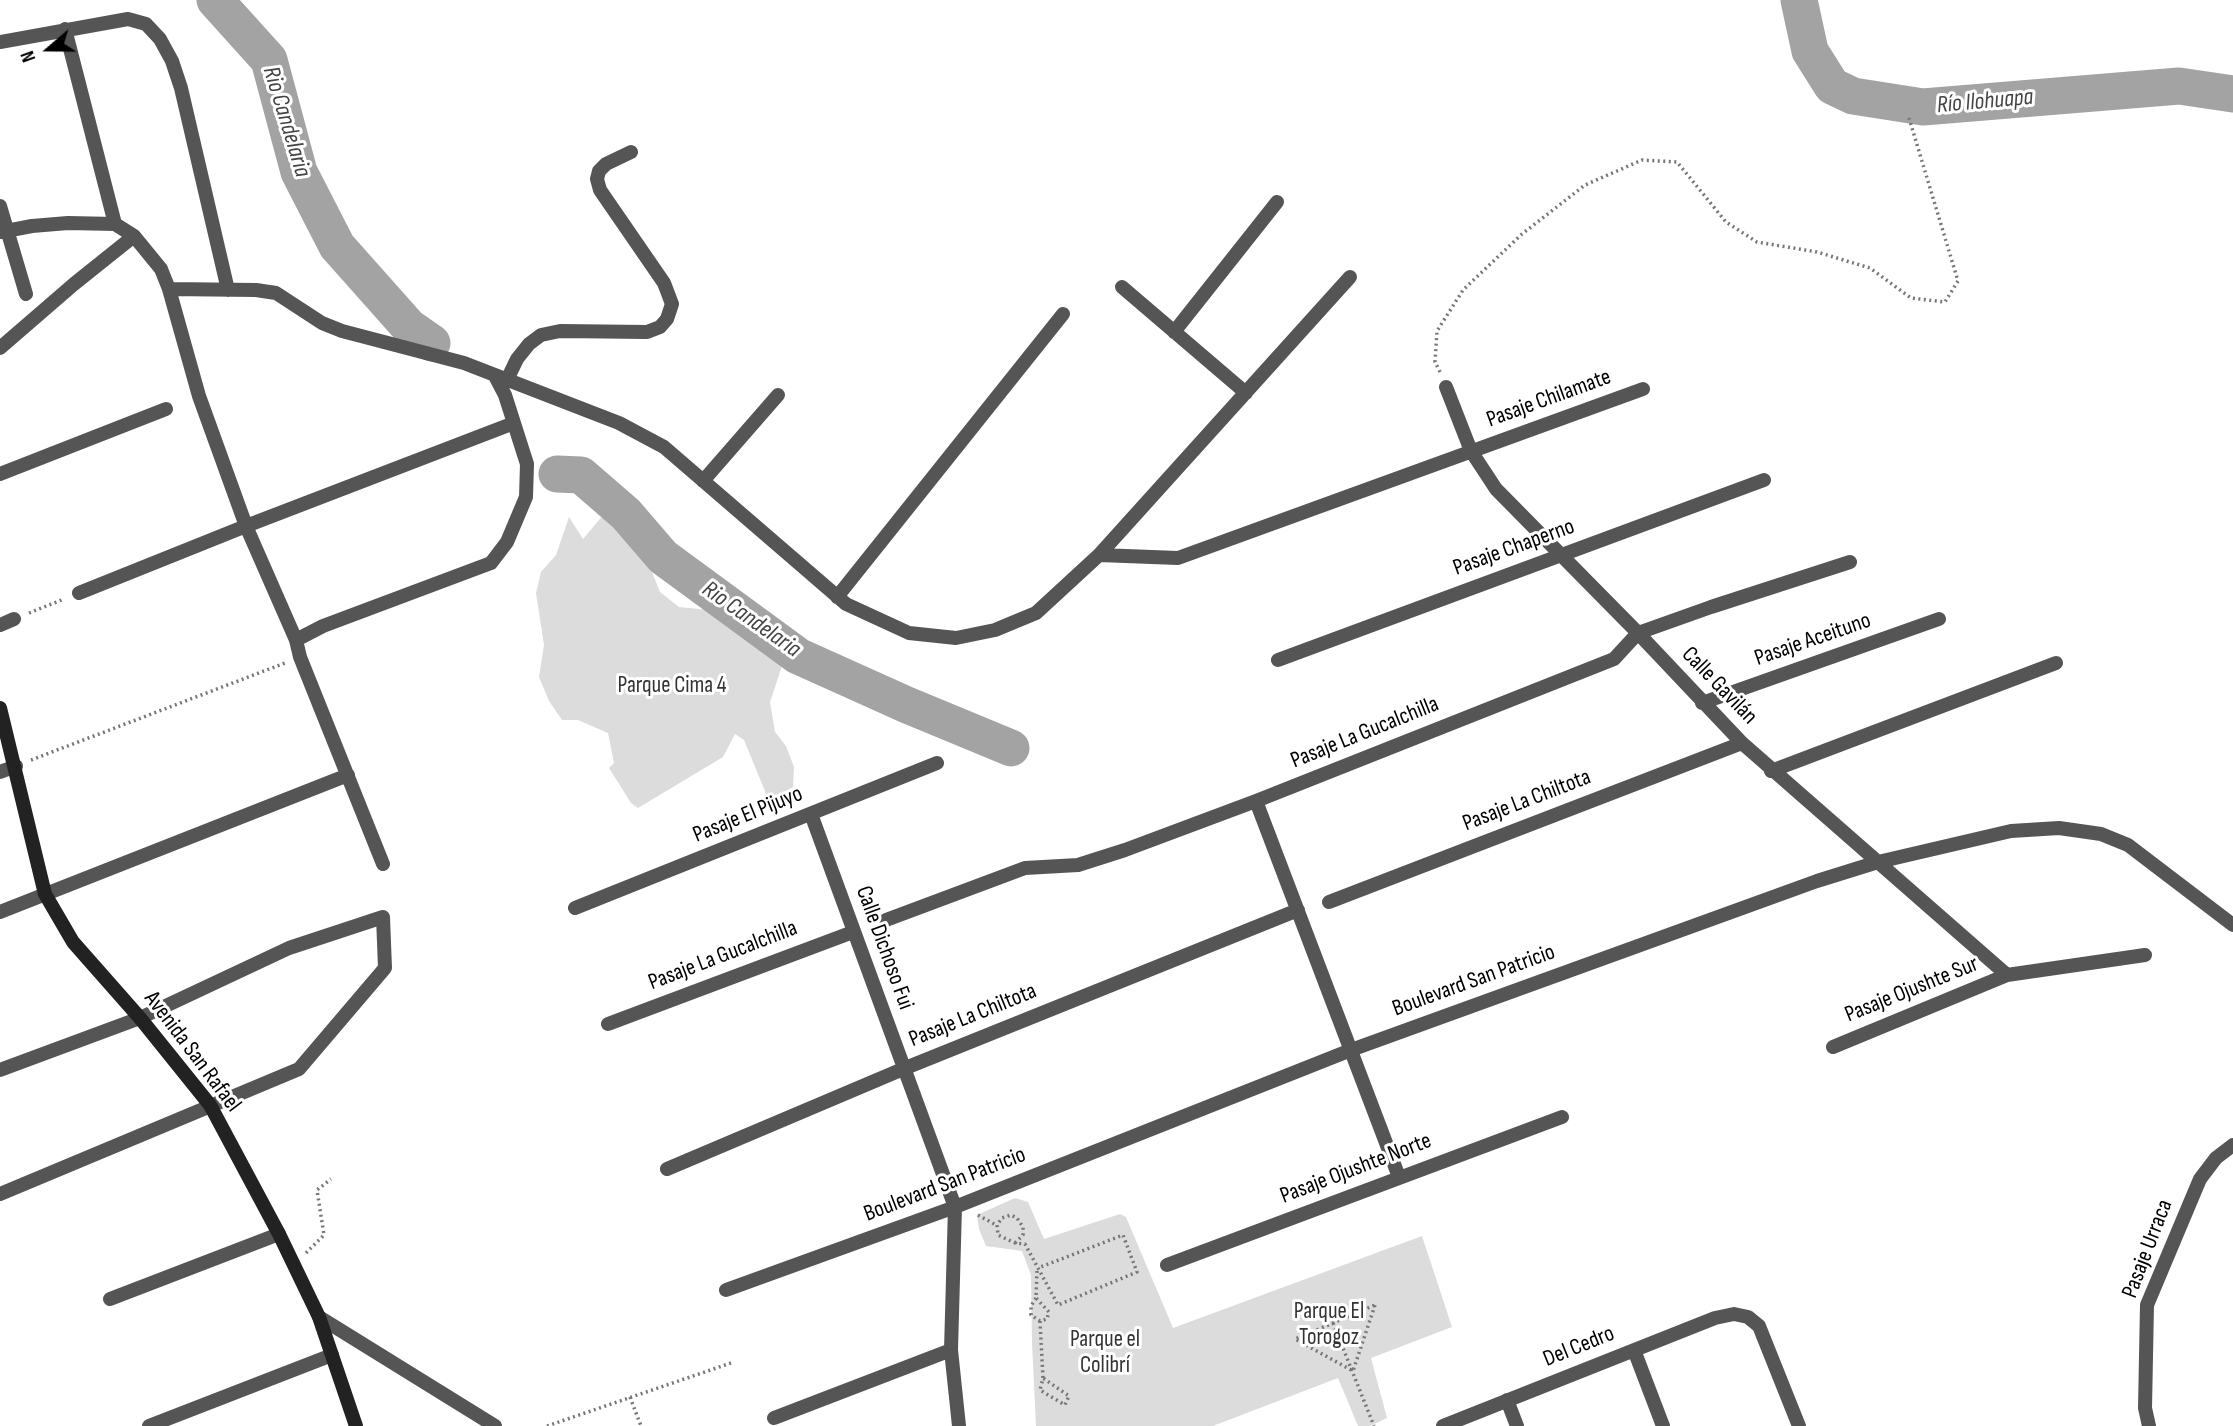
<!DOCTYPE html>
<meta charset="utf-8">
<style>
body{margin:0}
#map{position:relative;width:2233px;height:1426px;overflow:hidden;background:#fff;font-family:"Sofia Sans Condensed",sans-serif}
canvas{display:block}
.north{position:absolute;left:14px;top:14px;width:70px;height:70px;-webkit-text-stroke:5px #fff;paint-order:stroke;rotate:250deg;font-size:19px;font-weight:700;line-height:28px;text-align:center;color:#000}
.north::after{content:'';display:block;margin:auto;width:24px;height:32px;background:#000;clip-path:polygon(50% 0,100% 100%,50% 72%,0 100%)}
</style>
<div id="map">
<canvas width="2233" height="1426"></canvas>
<div class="north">N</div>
</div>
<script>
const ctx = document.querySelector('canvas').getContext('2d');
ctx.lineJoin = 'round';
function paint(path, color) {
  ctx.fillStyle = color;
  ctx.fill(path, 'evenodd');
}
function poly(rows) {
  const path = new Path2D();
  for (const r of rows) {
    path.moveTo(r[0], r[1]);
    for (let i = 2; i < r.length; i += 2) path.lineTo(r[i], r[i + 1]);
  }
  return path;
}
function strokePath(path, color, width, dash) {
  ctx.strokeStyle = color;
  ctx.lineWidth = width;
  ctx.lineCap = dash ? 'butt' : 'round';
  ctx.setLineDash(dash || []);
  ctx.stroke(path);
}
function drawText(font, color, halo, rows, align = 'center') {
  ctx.font = font + ' "Sofia Sans Condensed",sans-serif';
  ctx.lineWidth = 6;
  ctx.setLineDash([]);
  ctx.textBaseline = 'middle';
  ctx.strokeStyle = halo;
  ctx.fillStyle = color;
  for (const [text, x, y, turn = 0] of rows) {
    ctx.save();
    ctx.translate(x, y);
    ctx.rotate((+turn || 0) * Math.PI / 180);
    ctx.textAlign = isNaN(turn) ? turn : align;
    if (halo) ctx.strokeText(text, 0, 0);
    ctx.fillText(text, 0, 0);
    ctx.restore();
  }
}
const green = poly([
 [615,501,639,527,632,535,663,557,652,572,660,592,679,607,709,610,745,632,782,666,770,702,775,732,786,746,794,767,793,787,769,801,744,740,735,734,723,757,638,808,631,803,609,768,614,763,608,733,578,720,562,720,549,701,539,677,544,645,536,593,541,572,556,555,569,517,583,539],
 [1015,1198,1028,1202,1044,1239,1120,1214,1126,1217,1173,1328,1422,1236,1452,1327,1371,1358,1387,1418,1370,1426,1358,1426,1338,1378,1213,1426,1036,1426,1032,1343,1031,1275,1022,1251,986,1246,979,1229,977,1215]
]);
const river = poly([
 [215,0,269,60,299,172,337,246,409,327,432,343],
 [1799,0,1810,51,1832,86,1853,96,1923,107,2179,86,2233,94],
 [557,474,581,475,626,514,663,557,798,656,907,705,1011,748]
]);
const path = poly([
 [1440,372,1435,362,1437,331,1463,290,1522,234,1585,185,1642,160,1677,162,1726,222,1757,242,1817,252,1870,268,1911,298,1945,302,1958,281,1909,118],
 [29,613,64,599],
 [31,760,285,663],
 [978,1215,996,1225],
 [1015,1243,1023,1235,1023,1227,1017,1218,1011,1215,1002,1218,997,1225,998,1235,1015,1243,1025,1244,1038,1268,1058,1305,1137,1272,1123,1235,1038,1268],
 [306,1253,324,1235,317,1190,331,1179],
 [1036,1298,1031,1306,1031,1315,1040,1321,1047,1319,1049,1312,1036,1298,1037,1271],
 [1375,1305,1353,1371,1295,1339,1333,1323,1375,1305],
 [1040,1321,1043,1378,1040,1390,1065,1405,1069,1396,1043,1378],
 [1333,1323,1374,1426],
 [630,1397,641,1426],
 [547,1426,731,1363]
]);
const street = poly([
 [65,29,115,224],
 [0,42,128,19,146,24,160,39,172,61,181,88,228,290],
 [0,206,26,294],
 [0,232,32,226,68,223,115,224,134,236,161,269,169,289,256,290,276,293,322,323,342,331,464,363,619,423,664,447,846,604,909,633,956,638,995,630,1036,613,1099,555,1350,277],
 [1122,287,1246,393],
 [169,289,199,396,246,526,296,640,300,657,383,864],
 [1174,332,1277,202],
 [0,348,74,284,134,236],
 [507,380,517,359,529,344,541,335,560,331,647,332,660,327,667,319,672,304,664,283,600,190,597,179,599,171,606,164,631,152],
 [1446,387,1471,451,1496,489,1638,633,1742,743,2007,975],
 [0,474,166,409],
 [703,481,778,395],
 [1099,555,1178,558,1643,389],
 [79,593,246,526,514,423],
 [837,597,1063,314],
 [0,625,14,619],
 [296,640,323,626,491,563,507,542,526,497,527,464,505,395,495,376],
 [1278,660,1764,480],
 [1702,703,1939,619],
 [1771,771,2056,663],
 [0,772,16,766],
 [1256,801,1399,1177],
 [811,814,955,1207,951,1350,959,1426],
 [1329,902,1742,743],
 [575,908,937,763],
 [0,912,348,775],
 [886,920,1025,868,1078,865,1125,850,1256,801,1614,659,1638,633,1711,607,1850,562],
 [608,1024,853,932],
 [1833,1047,2007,975,2145,955],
 [0,1070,140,1018,289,948,383,917,385,968,299,1069,0,1194],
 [667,1169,903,1069,1298,910],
 [1167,1265,1562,1117],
 [726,1290,955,1207,1351,1050,1817,881,1878,862,2011,831,2059,828,2101,834,2128,845,2233,925],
 [110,1299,279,1234],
 [319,1317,495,1426],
 [1634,1350,1663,1426],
 [1507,1400,1517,1426],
 [774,1418,951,1350],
 [149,1426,332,1355],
 [1443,1426,1715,1318,1734,1314,1748,1317,1759,1326,1799,1426],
 [2149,1426,2145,1408,2147,1305,2200,1179,2216,1158,2233,1145]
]);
const secondary = poly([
 [0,708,45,894,73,942,140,1018,210,1105,279,1234,319,1317,356,1426]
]);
const streetNames = [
 ["Pasaje Chilamate",1549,399,-20],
 ["Pasaje Chaperno",1514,548,-20],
 ["Pasaje Aceituno",1813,640,-19],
 ["Calle Gavilán",1719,686,46],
 ["Pasaje La Gucalchilla",1365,733,-22],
 ["Pasaje La Chiltota",1527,801,-21],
 ["Pasaje El Pijuyo",748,815,-22],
 ["Calle Dichoso Fui",884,948,70],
 ["Pasaje La Gucalchilla",723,956,-21],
 ["Boulevard San Patricio",1474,981,-20],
 ["Pasaje Ojushte Sur",1912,990,-22],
 ["Pasaje La Chiltota",973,1016,-22],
 ["Avenida San Rafael",192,1052,53],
 ["Pasaje Ojushte Norte",1356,1169,-21],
 ["Boulevard San Patricio",945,1185,-21],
 ["Pasaje Urraca",2148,1249,-69],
 ["Del Cedro",1579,1347,-22]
];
const parkNames = [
 ["Parque Cima 4",672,686],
 ["Parque El",1329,1312],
 ["Torogoz",1329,1338],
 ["Parque el",1105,1340],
 ["Colibrí",1105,1366]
];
const waterNames = [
 ["Río Ilohuapa",1985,102,-5],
 ["Rio Candelaria",286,122,73],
 ["Rio Candelaria",751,620,35]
];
paint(green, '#dcdcdc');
strokePath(river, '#a3a3a3', 37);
strokePath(path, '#777', 3.5, [2, 3.5]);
strokePath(street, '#555', 14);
strokePath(secondary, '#222', 14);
drawText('23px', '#000', '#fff', streetNames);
drawText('23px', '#333', '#fff', parkNames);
drawText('italic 24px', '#444', '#fff', waterNames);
</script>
